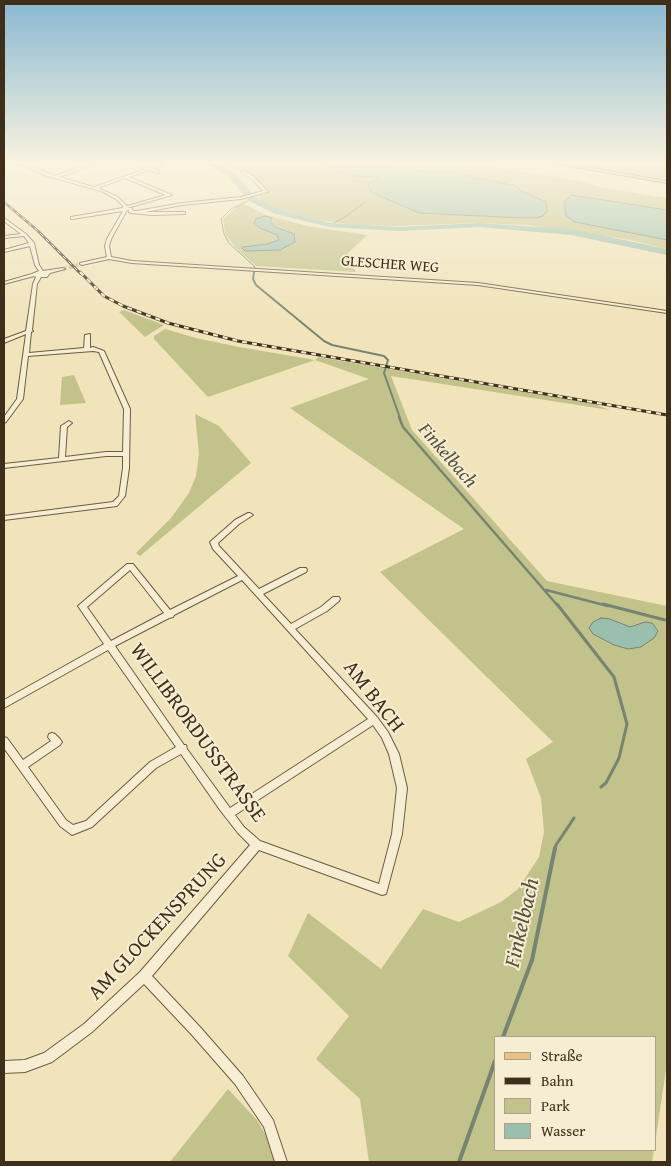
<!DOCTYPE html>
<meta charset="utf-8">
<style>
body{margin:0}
#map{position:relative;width:671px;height:1166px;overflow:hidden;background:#f1e4bb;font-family:"Gentium Book Plus",serif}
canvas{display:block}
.frame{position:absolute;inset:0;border:5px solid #3f2f1a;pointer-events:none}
.legend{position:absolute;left:494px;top:1036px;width:162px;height:115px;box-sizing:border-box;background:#f6edd3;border:1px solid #ada189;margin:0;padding:6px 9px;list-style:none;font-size:15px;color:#3f2f1a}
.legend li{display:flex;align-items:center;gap:10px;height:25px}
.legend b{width:25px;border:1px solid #ada189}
</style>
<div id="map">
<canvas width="671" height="1166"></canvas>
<div class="frame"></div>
<ul class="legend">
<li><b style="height:6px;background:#e8c27e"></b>Straße</li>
<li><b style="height:6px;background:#3f2f1a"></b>Bahn</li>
<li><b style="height:14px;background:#c2c28b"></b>Park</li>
<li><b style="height:14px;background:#9bbfae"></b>Wasser</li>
</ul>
</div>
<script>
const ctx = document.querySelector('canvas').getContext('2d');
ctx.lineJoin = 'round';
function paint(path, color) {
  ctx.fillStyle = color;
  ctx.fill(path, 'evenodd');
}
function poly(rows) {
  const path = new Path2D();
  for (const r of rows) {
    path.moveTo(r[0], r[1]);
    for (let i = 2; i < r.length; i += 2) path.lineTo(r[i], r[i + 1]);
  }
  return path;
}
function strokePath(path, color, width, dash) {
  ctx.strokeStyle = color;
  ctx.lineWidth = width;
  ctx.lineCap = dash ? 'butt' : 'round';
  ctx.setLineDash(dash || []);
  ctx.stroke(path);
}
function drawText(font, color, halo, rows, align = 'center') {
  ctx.font = font + ' "Gentium Book Plus",serif';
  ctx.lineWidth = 4;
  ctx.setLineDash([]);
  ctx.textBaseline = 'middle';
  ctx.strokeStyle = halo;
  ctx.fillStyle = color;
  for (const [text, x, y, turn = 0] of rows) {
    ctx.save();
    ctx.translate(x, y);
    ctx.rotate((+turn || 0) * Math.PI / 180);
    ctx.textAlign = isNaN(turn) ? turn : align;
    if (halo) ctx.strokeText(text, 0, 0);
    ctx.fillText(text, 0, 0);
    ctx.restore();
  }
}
const green = poly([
 [215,162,458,162,576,180,599,187,667,198,667,249,631,240,527,225,476,223,396,226,356,225,319,220,281,210,261,200,258,196,265,195,269,190,255,178],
 [559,162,637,162,650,165,646,163,667,162,667,179],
 [244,204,266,215,307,226,367,235,348,253,349,261,356,272,256,266,236,248,225,234,223,219,239,205],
 [124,310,164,325,145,337,119,312],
 [165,329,196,338,239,347,315,360,318,357,594,404,610,410,391,376,412,430,547,581,667,606,667,1063,655,1143,655,1037,495,1037,495,1150,654,1150,652,1162,369,1162,360,1099,316,1059,349,1016,288,956,308,913,381,969,423,909,459,922,501,902,518,889,539,857,544,832,541,798,526,759,553,742,380,572,464,529,290,408,369,379,315,360,208,397,154,339,154,336],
 [74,375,86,403,60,405,62,377],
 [195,414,219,426,251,463,140,556,136,553,171,518,189,493,196,476,199,454],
 [228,1089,257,1120,274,1149,277,1162,170,1162]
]);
const water = poly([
 [320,162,376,162,399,170,405,168,423,172,449,172,516,186,521,191,546,202,547,211,543,216,536,218,523,218,419,213,371,192,368,184,379,177,354,176,335,170,320,162],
 [572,195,667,210,667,240,575,222,566,216,565,208,565,201,572,195],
 [265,216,272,218,270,221,275,227,294,234,295,242,280,250,245,251,242,248,243,247,267,244,279,240,277,235,260,228,254,223,256,219,265,216],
 [601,618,610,619,630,627,645,622,652,623,658,631,654,638,641,647,628,649,614,645,593,634,589,628,593,622,601,618]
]);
const streamFar4 = poly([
 [252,199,231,209,221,219,224,234,229,243,255,267,254,274],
 [330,225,345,217,365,202]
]);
const streamFar3 = poly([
 [254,272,253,279,256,285,324,341,332,345,384,356,388,360,384,373,400,418]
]);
const streamFar2 = poly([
 [399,417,403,427,558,606],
 [546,590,608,606]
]);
const streamFar1 = poly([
 [557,604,614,677,627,724,619,758,606,783,601,787],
 [603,604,665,620],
 [555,849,556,845,574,818]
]);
const stream = poly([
 [503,1037,532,960,555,848],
 [459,1162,495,1061]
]);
const river = poly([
 [203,162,212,162,233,171,255,197,281,210,330,223,399,227,479,223,571,229,667,249,667,255,571,235,479,227,399,231,330,227,275,214,249,201,227,175,203,162]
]);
const minorTunnel = poly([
 [63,269,82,264]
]);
const minor = poly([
 [14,162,19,162,55,176,95,162,101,162,59,177,94,187,146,169,137,166,137,164,149,168,162,164,162,166,153,169,159,171,159,173,149,170,129,177,172,195,127,208,132,208,133,211,137,211,182,203,241,197,263,191,251,178,242,173,243,171,253,176,268,192,241,199,182,205,145,212,185,212,185,214,184,214,152,215,131,213,129,212,129,210,127,210,111,239,109,246,111,257,132,261,478,283,667,311,667,313,478,285,132,263,109,259,82,265,80,264,80,263,107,257,105,246,107,239,123,211,72,219,71,219,71,217,123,208,123,206,116,199,101,191,47,176,14,162],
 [125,178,166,195,127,206,118,197,98,188,125,178],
 [4,218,26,234,34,243,39,265,43,271,63,268,65,269,50,273,47,277,41,277,37,284,32,330,33,331,31,332,29,353,84,348,85,335,90,334,90,348,93,347,104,351,130,409,129,468,125,496,117,506,4,520,4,516,113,502,119,496,123,468,123,456,106,456,4,468,4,464,59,458,61,426,69,421,72,423,67,427,65,457,106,452,123,452,124,409,99,352,93,351,28,356,23,399,6,422,4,423,4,417,17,399,26,334,4,343,4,339,26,331,33,284,36,277,34,276,4,284,4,282,32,274,39,271,35,265,30,246,4,252,4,250,29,243,24,236,4,238,4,236,21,234,4,221,4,218],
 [248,513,250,513,253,515,239,524,218,543,219,546,259,589,300,568,306,568,307,570,306,572,263,594,291,624,321,607,333,597,339,597,340,599,339,601,327,611,295,629,377,717,388,732,399,754,407,788,402,834,386,894,382,895,259,850,152,976,200,1027,243,1076,273,1120,287,1162,275,1162,264,1127,235,1084,192,1035,144,984,92,1032,52,1062,25,1072,4,1073,4,1061,25,1060,44,1053,84,1024,140,972,250,845,238,833,220,810,181,754,156,768,92,827,72,835,60,826,4,748,4,737,7,738,23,760,51,741,48,737,49,734,52,733,55,734,60,739,62,742,60,745,28,767,66,820,73,825,86,821,150,762,176,747,108,650,4,708,4,700,104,644,78,606,127,564,133,564,170,610,238,576,213,549,210,542,235,520,248,513],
 [130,570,164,613,111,641,87,607,130,570],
 [242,580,368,719,230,808,187,749,186,745,184,745,115,646,169,618,173,617,174,615,242,580],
 [373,725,382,738,389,754,397,788,392,834,379,884,260,841,244,827,235,815,373,725]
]);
const major = poly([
 [546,162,557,162,667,181,667,183,546,162]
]);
const railFar1 = poly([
 [4,202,38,231,81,274]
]);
const rail = poly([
 [80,272,104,296,123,306,168,323,238,341,667,415]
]);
const farStreetnames = [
 ["GLESCHER WEG",390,265,4]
];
const waterNames = [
 ["Finkelbach",447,456,49]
];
const nearStreetnames = [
 ["AM BACH",373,697,52],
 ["WILLIBRORDUSSTRASSE",197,733,54],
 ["AM GLOCKENSPRUNG",158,927,-47]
];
const nearWaternames = [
 ["Finkelbach",523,923,-77]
];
paint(green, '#c2c28b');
paint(water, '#9bbfae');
strokePath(water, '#768573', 1);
strokePath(streamFar4, '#768573', 1);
strokePath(streamFar3, '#768573', 2);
strokePath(streamFar2, '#768573', 2.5);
strokePath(streamFar1, '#768573', 3);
strokePath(stream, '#768573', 4);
paint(river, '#9bbfae');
strokePath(minorTunnel, '#cdc09b', 4, [4, 2]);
strokePath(minor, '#6c5c42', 2);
strokePath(major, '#3f2f1a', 2);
paint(minor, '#f6edd3');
paint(major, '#e8c27e');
strokePath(railFar1, '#3f2f1a', 2.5);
strokePath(rail, '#3f2f1a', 3);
strokePath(railFar1, '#f6edd3', 1, [4]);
strokePath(rail, '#f6edd3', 2, [5]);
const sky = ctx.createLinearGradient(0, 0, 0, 325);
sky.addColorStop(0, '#89b8d1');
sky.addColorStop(0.5, '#f9f3e0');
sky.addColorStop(1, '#f9f3e000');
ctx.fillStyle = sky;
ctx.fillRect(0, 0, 671, 325);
drawText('15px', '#3f2f1a', '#f6edd3', farStreetnames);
drawText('italic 19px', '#56533f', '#f6edd3', waterNames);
drawText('21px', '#3f2f1a', '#f6edd3', nearStreetnames);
drawText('italic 22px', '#56533f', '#f6edd3', nearWaternames);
</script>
